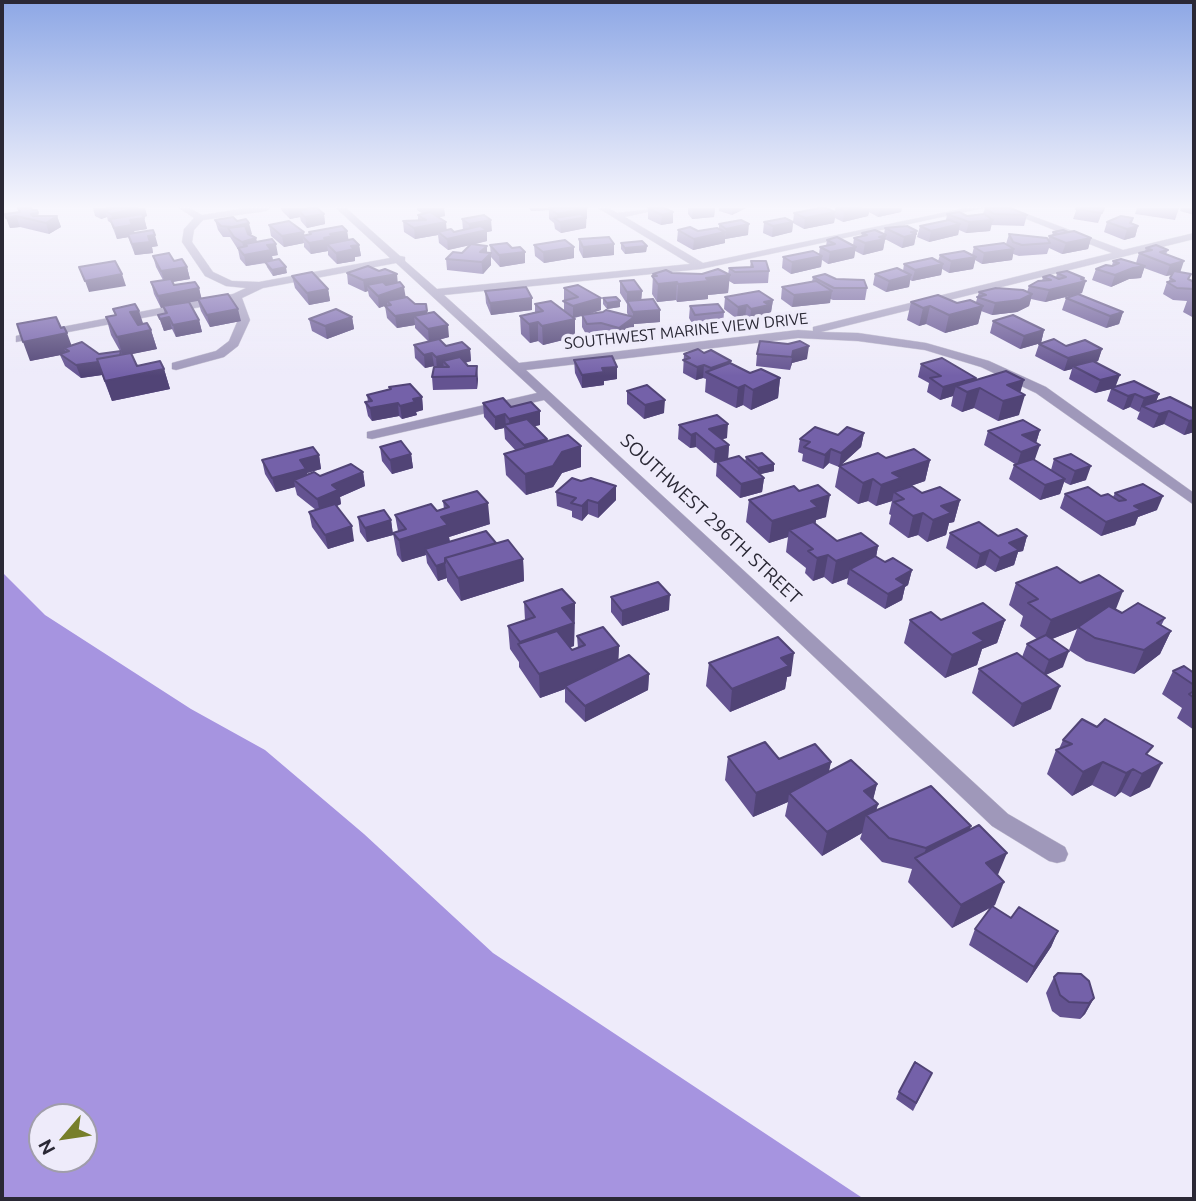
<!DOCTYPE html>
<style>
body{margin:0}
#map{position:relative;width:1196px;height:1201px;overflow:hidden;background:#eeebfa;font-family:Ubuntu,sans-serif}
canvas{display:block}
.frame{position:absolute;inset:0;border:4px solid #2a2835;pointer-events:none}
.north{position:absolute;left:28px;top:1103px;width:70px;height:70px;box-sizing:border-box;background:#eeebfa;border:2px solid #a09dab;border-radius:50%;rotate:241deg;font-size:19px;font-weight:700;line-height:28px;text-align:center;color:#2a2835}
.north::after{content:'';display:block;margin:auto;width:24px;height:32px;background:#777f2a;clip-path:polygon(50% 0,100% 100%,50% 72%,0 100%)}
</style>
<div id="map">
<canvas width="1196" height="1201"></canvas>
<div class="frame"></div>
<div class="north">N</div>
</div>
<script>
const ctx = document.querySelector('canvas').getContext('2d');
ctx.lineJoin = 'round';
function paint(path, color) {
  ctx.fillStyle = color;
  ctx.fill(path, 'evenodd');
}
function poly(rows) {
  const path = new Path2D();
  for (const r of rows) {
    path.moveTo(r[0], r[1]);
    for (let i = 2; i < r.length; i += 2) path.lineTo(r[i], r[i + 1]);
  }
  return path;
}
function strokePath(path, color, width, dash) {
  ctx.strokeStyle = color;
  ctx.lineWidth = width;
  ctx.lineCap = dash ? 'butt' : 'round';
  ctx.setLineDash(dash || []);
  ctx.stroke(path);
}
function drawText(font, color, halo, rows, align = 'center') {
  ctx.font = font + ' Ubuntu,sans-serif';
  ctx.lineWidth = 7;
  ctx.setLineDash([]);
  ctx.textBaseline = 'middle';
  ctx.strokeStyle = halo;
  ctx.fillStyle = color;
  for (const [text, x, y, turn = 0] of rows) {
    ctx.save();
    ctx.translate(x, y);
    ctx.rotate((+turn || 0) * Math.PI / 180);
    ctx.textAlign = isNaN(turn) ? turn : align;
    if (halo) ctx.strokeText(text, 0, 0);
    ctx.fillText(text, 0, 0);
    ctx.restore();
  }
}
const water = poly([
 [2,572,45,615,191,709,265,750,364,834,493,953,864,1199,2,1199],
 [42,1117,84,1117,84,1159,42,1159]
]);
const street = poly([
 [179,208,189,208,202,215,249,208,270,208,266,211,203,220,194,230,192,242,213,272,232,281,259,282,390,258,336,208,346,208,400,256,405,257,405,261,437,289,690,264,598,208,608,208,617,213,664,208,625,217,703,263,966,208,983,208,701,269,444,295,519,363,798,330,813,331,813,327,1112,253,999,208,1011,208,1123,250,1194,233,1194,239,821,332,858,333,926,343,989,361,1046,387,1194,493,1194,505,1036,393,981,367,925,350,858,341,798,338,526,370,1008,814,1065,847,1068,854,1065,861,1057,863,1049,861,992,826,544,400,372,439,367,438,367,432,537,393,396,263,263,288,242,298,250,320,238,346,224,357,176,370,172,369,172,363,216,351,229,341,238,320,232,301,16,342,16,336,20,335,233,294,246,288,226,286,205,276,182,242,184,229,194,218,179,208]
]);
const wall = poly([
 [17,208,31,208,32,210,37,210,39,216,57,216,61,227,49,234,20,227,10,228,5,214,19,212],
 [93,208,145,208,147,216,144,217,147,229,134,231,135,233,158,246,152,247,153,253,135,255,128,237,117,239,111,223,108,221,107,217,101,219,95,216],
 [281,208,317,208,324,214,325,224,307,228,301,221,300,217,290,219,282,211],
 [417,208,444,208,445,216,438,217,446,230,454,232,463,230,462,219,492,231,487,232,487,241,472,245,487,246,487,253,491,265,483,274,447,270,446,259,462,253,471,245,448,250,439,243,438,235,415,239,404,232,403,221,418,220,418,215,423,214,417,210],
 [529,208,587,208,587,219,586,219,586,228,561,233,555,229,554,223,549,219,549,210,531,211],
 [648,208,673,212,673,223,661,225,648,219],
 [688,208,715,208,714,217,692,219,688,214],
 [719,208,746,208,732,215,719,211],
 [835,208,902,208,901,212,878,217,869,212,868,216,843,222,835,218,834,223,804,229,793,223,792,232,772,237,763,233,764,222,793,222,794,213,835,212],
 [985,208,1027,215,1024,226,991,225,990,231,966,233,959,230,958,235,929,242,917,237,920,226,946,220,947,214,967,216,983,214],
 [1077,208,1104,208,1098,223,1073,219],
 [1137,208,1179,208,1175,220,1135,214],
 [1181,208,1194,208,1194,215,1180,211],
 [1133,218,1132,223,1138,226,1135,237,1124,240,1104,232,1107,222],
 [215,220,252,234,250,235,256,238,257,242,278,255,272,256,273,260,287,273,273,276,267,267,266,263,246,266,240,259,238,249,237,248,230,237,223,237,218,230],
 [719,224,748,235,725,239,725,243,693,250,677,241,678,230,698,231,719,228],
 [269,225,305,235,309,235,309,232,347,231,348,240,359,245,361,256,355,257,355,261,337,264,328,255,328,251,311,254,304,247,304,243,284,247,271,236],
 [885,228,917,231,914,245,902,248,885,239,883,250,863,255,855,251,854,258,828,264,822,260,821,267,791,274,782,268,783,257,819,254,820,247,826,246,827,240,853,245,854,238,861,237,862,233,884,234],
 [1053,232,1068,232,1091,238,1088,249,1062,254,1049,248,1047,254,1019,256,1013,254,1012,260,982,264,975,260,973,269,949,273,942,269,941,275,912,281,910,280,909,287,886,292,873,285,875,274,903,271,904,264,938,261,940,255,972,255,974,247,1006,244,1009,234,1048,240,1049,236,1052,235],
 [579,239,614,255,583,258,579,250],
 [621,243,647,246,646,252,625,254,621,249],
 [490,245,512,248,525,252,525,263,500,267,491,257],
 [534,245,574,247,574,258,544,263,535,256],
 [1146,248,1168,250,1166,254,1180,272,1194,282,1194,318,1183,312,1187,301,1173,300,1163,294,1167,282,1168,282,1172,275,1166,276,1144,268,1141,278,1129,279,1111,287,1092,280,1096,269,1112,266,1113,261,1136,263,1139,253,1145,251],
 [153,256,174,261,187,267,190,279,173,282,174,285,199,288,201,299,241,321,210,327,201,311,198,301,189,302,199,320,202,332,176,337,172,329,164,331,158,315,165,314,163,307,161,308,154,294,151,282,163,280,156,267],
 [751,261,769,271,768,283,734,284,729,281,728,293,708,295,708,299,677,302,676,300,657,302,652,294,653,274,728,275,729,268,750,267],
 [347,273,398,283,406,297,415,304,426,304,427,313,449,337,439,340,446,346,470,349,471,361,465,363,478,379,477,389,433,390,432,377,435,367,434,366,425,368,415,358,414,345,429,342,415,328,415,325,397,328,387,318,385,306,387,305,379,308,369,296,368,291,365,292,348,284],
 [1057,273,1084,280,1082,293,1079,294,1123,312,1119,324,1106,328,1062,310,1066,298,1074,295,1045,302,1031,299,1029,306,1017,312,992,315,981,311,978,324,945,333,926,324,919,326,907,320,911,302,957,303,976,302,979,292,1027,292,1029,286,1042,281,1043,277,1056,278],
 [292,276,328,289,330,301,309,305,295,288],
 [813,277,836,279,867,288,865,300,833,300,830,299,830,303,792,307,781,299,782,287,812,282],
 [620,281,642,291,641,300,660,322,634,324,634,330,618,340,601,335,587,336,582,327,582,316,574,318,575,319,575,337,543,345,538,341,530,343,521,334,520,316,535,312,535,304,564,310,564,288,601,310,590,314,628,315,627,313,627,304,620,293],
 [485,291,532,298,532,310,491,315,486,303],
 [725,297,773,300,771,312,768,313,767,317,750,321,745,317,737,319,724,309],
 [603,298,620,301,620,307,607,309,603,304],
 [690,306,724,312,723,325,694,327,689,318],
 [113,309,143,324,151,330,157,349,131,354,137,366,164,369,170,389,112,401,102,375,81,378,65,366,60,355,30,361,61,328,71,345,99,354,120,351,111,335,106,317,115,315],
 [352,317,354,329,327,339,312,331,309,319],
 [993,321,1044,330,1041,343,1020,349,990,333],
 [1039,344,1102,349,1098,361,1096,362,1116,386,1159,394,1156,401,1194,409,1194,432,1184,435,1164,424,1153,428,1137,419,1140,411,1139,412,1130,407,1123,410,1107,401,1111,389,1095,393,1069,379,1072,369,1064,371,1035,356],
 [704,353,731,363,750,373,780,378,778,398,751,410,743,405,736,408,705,392,706,379,703,378,696,380,683,373,684,354],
 [757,354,807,359,792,363,790,370,756,366],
 [574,360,617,367,617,379,604,381,604,385,582,388,575,373],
 [921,364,976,378,976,380,1020,393,1019,415,998,421,974,408,962,412,951,406,953,396,940,400,927,392,929,383,918,377],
 [389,387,422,397,423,410,416,412,417,415,402,419,399,416,372,421,368,416,365,402,368,402,367,395,389,389],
 [627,391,664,413,644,419,627,404],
 [483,403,540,411,540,425,534,426,547,439,547,441,581,467,562,473,553,487,526,495,506,475,504,454,516,451,505,439,504,428,495,430,484,417],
 [679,425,727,438,722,439,729,445,728,459,745,462,746,457,774,471,760,474,764,478,762,492,740,498,716,476,717,462,714,463,696,447,690,448,678,439],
 [1040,430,1036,443,1035,459,1034,460,1051,470,1054,459,1071,454,1086,480,1070,485,1064,482,1060,494,1040,500,1009,479,1014,465,1015,464,984,445,988,431],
 [864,433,861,447,841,465,886,458,930,460,925,481,898,490,922,493,960,500,954,522,949,523,946,535,927,542,918,535,908,538,889,524,891,515,889,514,892,501,876,506,868,501,858,504,835,487,839,467,829,463,823,469,802,461,803,454,798,452,800,439],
 [380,447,411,454,413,468,392,474,382,461],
 [319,455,321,469,307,473,307,475,320,476,363,472,365,486,340,497,341,504,337,506,354,541,328,549,312,527,309,512,316,510,297,495,295,487,276,492,265,474,262,460],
 [581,481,616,486,616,500,598,518,588,514,582,521,572,517,572,511,557,506,556,492],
 [1115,493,1157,510,1138,517,1135,525,1101,536,1060,508,1065,494,1113,497],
 [749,500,826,517,816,520,815,524,837,541,878,546,876,557,885,562,912,570,908,585,905,587,902,600,885,609,847,584,848,578,832,584,824,577,813,581,805,573,806,568,786,552,788,537,769,543,746,522],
 [443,501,490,524,449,537,450,541,496,543,523,559,524,581,461,601,447,581,447,578,438,581,427,563,426,555,402,562,397,555,393,533,398,531,395,515,437,511,444,509],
 [358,517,391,520,393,535,367,542,360,532],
 [950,533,998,536,1027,536,1023,551,1018,552,1014,565,995,572,985,565,976,569,946,548],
 [1016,583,1116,610,1122,613,1165,618,1161,626,1171,631,1160,654,1134,674,1086,661,1069,650,1077,629,1052,639,1063,667,1046,675,1051,709,1013,727,972,693,979,669,1022,657,1027,644,1037,639,1020,626,1023,616,1009,605],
 [611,597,669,610,622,626,611,612],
 [524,602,575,603,574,646,570,647,572,650,578,648,577,636,619,646,618,660,649,674,648,690,585,722,565,702,565,689,540,698,519,667,519,662,510,649,508,626,525,620],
 [910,620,1005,620,997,643,982,649,977,665,945,678,904,643],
 [709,663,791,676,787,677,785,689,730,712,706,686],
 [1173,671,1194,673,1194,730,1177,718,1182,708,1162,694],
 [1063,740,1148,756,1150,787,1130,797,1121,792,1115,797,1092,785,1072,796,1047,774,1056,750,1059,749],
 [728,757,831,762,828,772,877,784,873,799,878,804,876,811,970,830,998,875,995,905,992,906,1011,918,1058,931,1051,947,1027,983,969,945,975,929,992,907,952,928,908,882,912,869,882,862,860,839,862,833,822,856,785,816,788,802,753,817,725,780],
 [1054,977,1094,998,1085,1014,1080,1019,1060,1017,1052,1011,1046,993],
 [932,1073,913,1111,896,1099,899,1092]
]);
const shadedWall = poly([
 [98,208,105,208,107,212,105,211,107,217,101,219],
 [137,208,145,208,147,216,138,219,144,218,147,229,134,231,136,236,117,239,111,214],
 [288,208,309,208,299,211,300,217,290,219],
 [429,208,444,208,445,216,430,219],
 [531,208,568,208,549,208,549,210,531,211],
 [587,208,586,228,561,233,560,222,557,220,557,214],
 [715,208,714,217,692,219,693,209],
 [733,208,746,208,732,215],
 [861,208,870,208,868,216,843,222,844,211],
 [880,208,902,208,901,212,878,217],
 [673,212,673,223,661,225,662,215],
 [835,212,834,223,804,229,805,218],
 [324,214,325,224,307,228,305,217],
 [16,216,20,227,10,228,6,218],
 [57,216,61,227,49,234,46,223],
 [1133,218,1130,228,1138,226,1135,237,1124,240,1127,229],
 [491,220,492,231,487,232,487,241,448,250,447,239,470,234,469,224],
 [993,220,990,231,966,233,969,222],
 [446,222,447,233,438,232,438,235,415,239,414,228],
 [793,222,792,232,772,237,773,226],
 [249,223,252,234,234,237,232,227],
 [749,224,748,235,725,239,726,229],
 [960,224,958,235,929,242,931,231],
 [347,231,349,242,327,244,328,251,311,254,309,243,324,238,330,234],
 [917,231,914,245,902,248,904,237,911,232],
 [304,232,305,239,302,236,304,243,284,247,282,236],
 [725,232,725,243,693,250,694,239],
 [155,235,158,246,152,247,153,253,135,255,132,244,148,236],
 [886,235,883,250,863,255,865,243,879,237],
 [256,238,258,249,247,246,245,244,247,252,245,253,242,242],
 [1091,238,1088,249,1062,254,1066,243],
 [276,244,278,255,272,256,273,261,246,266,244,255,267,245],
 [614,244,614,255,583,258,583,247],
 [359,245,361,256,355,257,355,261,337,264,336,253,351,246],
 [487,246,487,257,491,253,491,265,483,274,480,252],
 [647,246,646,252,625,254,625,248],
 [574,247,574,258,544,263,543,252],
 [856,247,854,258,828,264,830,252],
 [1014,249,1012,260,982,264,984,253],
 [525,252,525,263,500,267,499,255],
 [822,256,821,267,791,274,792,262],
 [976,257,973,269,949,273,951,261],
 [1184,261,1180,273,1166,276,1170,265],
 [943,264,941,275,912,281,915,270],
 [1145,266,1141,278,1129,279,1111,287,1115,275,1133,268],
 [187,267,190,279,165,283,161,271],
 [286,267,287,273,273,276,272,270],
 [122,274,126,286,89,292,85,281],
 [397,274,398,285,367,285,368,291,365,292,363,280],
 [730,275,728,293,708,295,708,299,677,302,678,284,706,278],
 [911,275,909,287,886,292,889,281],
 [1084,278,1083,282,1086,281,1082,293,1045,302,1049,290],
 [677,282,676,300,657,302,658,284],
 [404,287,406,299,387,301,387,305,379,308,378,296],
 [199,288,202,300,161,308,158,296],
 [328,289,330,301,309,305,307,293],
 [642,291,641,303,627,301,627,292],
 [832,291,830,303,792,307,794,295],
 [1032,294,1029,306,1017,312,992,315,995,303],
 [532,298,532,310,491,315,490,303],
 [601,298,601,310,573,318,573,306],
 [773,300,771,312,768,313,767,317,750,321,751,309,764,302],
 [620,301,620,307,607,309,607,303],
 [747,305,745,317,737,319,738,307],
 [930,306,926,324,919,326,923,308],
 [983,306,978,324,945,333,949,315],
 [238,309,241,321,210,327,207,315],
 [660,310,660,322,634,324,634,330,618,340,619,328,633,318,633,312],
 [139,311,145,329,136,331,130,312],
 [427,311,428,323,414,316,415,325,397,328,395,316],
 [1123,312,1119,324,1106,328,1110,316],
 [169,317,172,329,164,331,160,319],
 [352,317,354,329,327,339,325,326],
 [575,319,575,337,543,345,542,326],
 [199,320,202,332,176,337,173,325],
 [538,322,538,341,530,343,529,324],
 [448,325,449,337,429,342,428,329],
 [151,330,157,349,123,356,117,337],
 [1044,330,1041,343,1020,349,1024,336],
 [67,333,74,352,69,351,64,348,66,354,30,361,23,342],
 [809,346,807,359,792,363,790,370,793,351],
 [470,349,471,361,449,367,443,361,444,368,437,369,436,357],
 [1102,349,1098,361,1076,368,1073,366,1072,369,1064,371,1068,358],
 [432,353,434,366,425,368,424,355],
 [731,361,730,374,710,374,711,368],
 [98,362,102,375,81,378,76,365],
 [704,365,703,378,696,380,697,367],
 [477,366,478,379,477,389,476,376],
 [617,367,617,379,604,381,604,385,582,388,582,375,602,368],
 [164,369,170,389,112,401,105,381],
 [1120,375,1115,388,1111,388,1111,389,1095,393,1100,380],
 [780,378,778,398,751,410,753,390],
 [976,378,973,390,980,388,974,408,962,412,967,392,956,386,953,396,940,400,943,387],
 [1024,380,1019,397,1025,395,1019,415,998,421,1007,385],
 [745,385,743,405,736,408,738,388],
 [1135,394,1130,407,1123,410,1128,396],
 [1159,394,1154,407,1142,406,1140,411,1139,412,1144,398],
 [422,397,423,410,416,412,417,415,402,419,400,406,413,399],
 [665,400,664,413,644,419,645,405],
 [398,403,399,416,372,421,370,408],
 [540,411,540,425,510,432,509,419],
 [1169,411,1164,424,1153,428,1159,414],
 [505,414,506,427,504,425,504,428,495,430,495,417],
 [1194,420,1194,432,1184,435,1189,421],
 [728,424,727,438,708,443,709,429],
 [1040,430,1036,443,1022,435],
 [696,433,696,447,690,448,691,435],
 [864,433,861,447,839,467,841,453],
 [547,439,548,453,524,459,524,445],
 [729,445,728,459,714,463,715,449],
 [1040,445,1035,459,1017,465,1021,452],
 [581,446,581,467,562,473,553,487,526,495,525,474,562,452],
 [831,449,829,463,823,469,825,455],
 [411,454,413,468,392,474,390,460],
 [319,455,321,469,307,473,309,483,294,480,295,487,276,492,272,478,300,460],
 [930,460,925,481,894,492,892,501,876,506,881,485,892,473],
 [774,464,774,471,757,475,758,468],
 [1091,466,1086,480,1070,485,1075,471],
 [363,472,365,486,340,497,341,504,320,513,317,499,332,485],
 [764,478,762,492,740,498,741,484],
 [873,479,868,501,858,504,863,483],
 [1065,479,1060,494,1040,500,1045,485],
 [616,486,616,500,598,518,598,503],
 [830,495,826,517,816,520,815,529,789,530,788,537,769,543,772,521,811,501],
 [1163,496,1157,510,1138,517,1135,525,1101,536,1106,522,1134,506],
 [588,500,588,514,582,521,582,506],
 [960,500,954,522,949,523,946,535,927,542,933,520,941,506],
 [488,503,490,524,449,537,450,547,425,549,426,555,402,562,399,540,441,517],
 [923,513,918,535,908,538,913,516],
 [391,520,393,535,367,542,365,528],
 [352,526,354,541,328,549,325,535],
 [1027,536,1023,551,1018,552,1014,565,995,572,1000,558,1009,543],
 [878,546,874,568,850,569,848,578,832,584,836,561],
 [990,550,985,565,976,569,980,554],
 [828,555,824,577,813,581,817,558],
 [523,559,524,581,461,601,458,578],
 [445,563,447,578,438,581,436,566],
 [912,570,908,585,905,587,902,600,885,609,888,594,896,579],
 [1123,591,1114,614,1078,627,1077,629,1042,643,1051,620],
 [670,595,669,610,622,626,622,611],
 [575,603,574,646,530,662,520,647,520,642,562,608],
 [1005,620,997,643,982,649,977,665,945,678,952,655,973,633],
 [1171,631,1160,654,1134,674,1144,650],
 [619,646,618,669,565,686,565,689,540,698,539,674],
 [1069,651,1063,667,1043,676,1049,660],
 [794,653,791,676,787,677,785,689,730,712,732,689,781,658],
 [649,674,648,690,585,722,585,706],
 [1060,686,1051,709,1013,727,1022,704],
 [831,762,826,786,789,793,788,802,753,817,756,793],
 [1103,762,1092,785,1072,796,1083,772],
 [1162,763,1150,787,1130,797,1142,774],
 [1133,769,1121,792,1115,797,1126,773],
 [877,784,871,808,878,804,873,822,866,815,862,833,822,856,827,832,864,791],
 [971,826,963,850,921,864,926,848],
 [1007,853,997,877,986,863],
 [1004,882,995,905,952,928,961,905],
 [1058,931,1051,947,1027,983,1034,967],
 [1094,998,1085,1014,1080,1019,1089,1003]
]);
const building = poly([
 [18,208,31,208,32,210,37,210,38,213,31,214,33,216,57,216,46,223,16,216,6,218,5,214,20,212,18,208],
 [107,208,137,208,111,214,105,211,111,209,107,208],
 [309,208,317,208,324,214,305,217,299,211,309,208],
 [549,208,587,208,557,214,549,208],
 [648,208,664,208,673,212,662,215,648,208],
 [820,208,826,208,835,212,805,218,794,213,820,208],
 [837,208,861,208,844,211,837,208],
 [985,208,1010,208,1027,215,994,214,985,208],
 [1077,208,1104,208,1102,213,1076,209,1077,208],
 [430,212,446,222,414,228,403,221,426,220,418,215,430,212],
 [959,212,967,216,984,214,993,220,969,222,947,214,959,212],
 [142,214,144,218,130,220,132,225,114,228,110,219,142,214],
 [580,214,586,217,560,222,554,218,580,214],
 [484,215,491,220,469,224,462,219,484,215],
 [1121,216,1133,218,1130,223,1138,226,1127,229,1107,222,1121,216],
 [233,217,237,221,246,219,249,223,232,227,221,226,215,220,233,217],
 [785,218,793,222,773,226,764,222,785,218],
 [741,220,749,224,726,229,719,224,741,220],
 [949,220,960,224,931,231,920,226,949,220],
 [289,221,304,232,282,236,269,225,289,221],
 [245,226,248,234,256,238,242,242,234,237,228,228,245,226],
 [342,226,347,231,330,234,333,236,324,238,326,240,309,243,302,236,311,234,309,232,342,226],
 [480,226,487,230,447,239,438,232,451,229,454,232,480,226],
 [907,226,917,231,911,232,916,234,904,237,885,228,907,226],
 [690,227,698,231,717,228,725,232,694,239,678,230,690,227],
 [153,230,155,235,148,236,150,242,132,244,128,234,153,230],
 [875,230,886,235,879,237,885,239,865,243,854,238,867,235,862,233,875,230],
 [1063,230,1068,232,1058,234,1053,232,1063,230],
 [1074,231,1091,238,1066,243,1049,236,1074,231],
 [1009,234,1047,238,1050,243,1022,245,1013,242,1009,234],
 [609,237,614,244,583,247,579,239,609,237],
 [837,237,856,247,830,252,820,247,835,244,827,240,837,237],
 [272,239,276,244,267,245,271,250,244,255,238,248,247,246,245,244,272,239],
 [353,239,359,245,351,246,354,249,336,253,327,244,353,239],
 [565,240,574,247,543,252,534,245,565,240],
 [642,241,647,246,625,248,621,243,642,241],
 [507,243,512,248,520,247,525,252,499,255,490,245,507,243],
 [1004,243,1014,249,984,253,974,247,1004,243],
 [471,244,487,246,480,252,491,253,482,262,446,259,453,252,462,253,471,244],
 [1156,245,1168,250,1160,252,1184,261,1170,265,1139,253,1152,250,1146,248,1156,245],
 [813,251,822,256,792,262,783,257,813,251],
 [964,251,976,257,951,261,940,255,964,251],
 [169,253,174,261,182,259,187,267,161,271,153,256,169,253],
 [932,258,943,264,915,270,904,264,932,258],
 [279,259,286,267,272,270,265,262,279,259],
 [1121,259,1145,266,1133,268,1115,275,1096,269,1106,265,1112,266,1119,263,1113,261,1121,259],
 [115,261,122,274,85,281,79,267,115,261],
 [751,261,766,261,769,271,735,272,729,268,753,267,751,261],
 [368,266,379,271,385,269,397,274,363,280,347,273,368,266],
 [897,268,911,275,889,281,875,274,897,268],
 [718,269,730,275,706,278,709,281,678,284,677,282,658,284,652,276,657,276,653,274,666,270,672,273,702,274,718,269],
 [1067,271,1084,278,1081,279,1086,281,1049,290,1029,286,1038,281,1051,280,1043,277,1050,275,1059,279,1066,277,1057,273,1067,271],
 [1174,271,1191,274,1188,279,1194,282,1194,289,1177,288,1167,282,1175,281,1170,278,1174,271],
 [312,272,328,289,307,293,292,276,312,272],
 [825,274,836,279,864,280,867,288,834,288,813,277,825,274],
 [171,279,174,285,195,282,199,288,158,296,151,282,171,279],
 [634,280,642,291,627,292,620,281,634,280],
 [816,281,832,291,794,295,782,287,816,281],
 [383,282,386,285,400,282,404,287,378,296,367,285,383,282],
 [578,285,601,298,573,306,563,301,578,297,564,288,578,285],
 [526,287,532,298,490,303,485,291,526,287],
 [996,288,1023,290,1032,294,1020,300,995,303,977,297,986,295,979,292,996,288],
 [759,291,773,300,764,302,769,305,751,309,747,305,738,307,725,297,759,291],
 [228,294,238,309,207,315,198,299,228,294],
 [1078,294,1123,312,1110,316,1066,298,1078,294],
 [938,295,957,303,970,300,983,306,949,315,930,306,923,308,911,302,938,295],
 [407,297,415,304,426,304,427,311,395,316,385,306,391,305,387,301,407,297],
 [616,297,620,301,607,303,603,298,616,297],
 [653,299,660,310,633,312,627,301,653,299],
 [551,301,575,319,542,326,538,322,529,324,520,316,543,311,535,304,551,301],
 [189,302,199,320,173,325,169,317,160,319,158,315,167,313,163,306,189,302],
 [135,304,139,311,130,312,138,325,147,323,151,330,117,337,106,317,116,315,113,309,135,304],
 [718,304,724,312,695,315,690,306,718,304],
 [336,309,352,317,325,326,309,319,336,309],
 [606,310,634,317,619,328,601,323,587,324,582,315,603,312,606,310],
 [434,312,448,325,428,329,414,316,434,312],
 [1013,315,1044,330,1024,336,993,321,1013,315],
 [56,317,61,328,64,327,67,333,23,342,17,324,56,317],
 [439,339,446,346,462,342,470,349,436,357,432,353,424,355,414,345,439,339],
 [1054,339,1066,346,1085,340,1102,349,1068,358,1039,344,1054,339],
 [760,341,788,344,800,341,809,346,793,351,792,357,757,354,760,341],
 [82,342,99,354,121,351,120,355,97,359,98,362,76,365,60,354,69,351,64,348,82,342],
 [698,349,704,353,711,350,731,361,711,368,704,365,697,367,683,360,690,358,684,354,698,349],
 [131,353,137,366,160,361,164,369,105,381,97,359,131,353],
 [612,356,617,367,602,368,604,372,582,375,574,360,612,356],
 [460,357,468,366,477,366,476,376,432,377,434,367,449,367,443,361,460,357],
 [942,358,976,378,943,387,930,378,941,376,921,364,942,358],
 [1093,361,1120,375,1100,380,1073,366,1093,361],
 [730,363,750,373,761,369,780,378,753,390,745,385,738,388,706,372,730,363],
 [1006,371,1024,380,1007,385,1025,395,1003,401,980,388,967,392,956,386,1006,371],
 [1134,381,1159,394,1144,398,1135,394,1128,396,1111,388,1134,381],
 [410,384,422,397,413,399,415,402,400,406,398,403,370,408,365,402,372,401,367,395,391,389,389,387,410,384],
 [647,385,665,400,645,405,627,391,647,385],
 [1170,397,1194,409,1194,420,1189,421,1169,411,1159,414,1142,406,1170,397],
 [503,398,511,407,531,402,540,411,509,419,505,414,495,417,483,403,503,398],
 [717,415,728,424,709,429,729,445,715,449,696,433,691,435,679,425,717,415],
 [527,419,547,439,524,445,504,425,527,419],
 [1023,420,1040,430,1022,435,1040,445,1021,452,988,431,1023,420],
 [815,427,838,435,847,427,864,433,841,453,831,449,825,455,804,447,810,442,800,439,815,427],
 [568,435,581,446,562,452,553,466,525,474,504,454,568,435],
 [401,441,411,454,390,460,380,447,401,441],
 [313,447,319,455,300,460,306,469,272,478,262,460,313,447],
 [914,449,930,460,892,473,901,478,881,485,873,479,863,483,839,466,878,453,886,458,914,449],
 [762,453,774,464,758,468,746,457,762,453],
 [1071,454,1091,466,1075,471,1054,459,1071,454],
 [739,456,764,478,741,484,717,462,739,456],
 [1033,459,1065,479,1045,485,1014,465,1033,459],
 [351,464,363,472,332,485,338,490,317,499,294,480,314,472,320,476,351,464],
 [572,478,581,481,591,478,616,486,598,503,588,500,582,506,571,503,576,498,556,492,572,478],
 [1143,484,1163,496,1134,506,1141,510,1106,522,1065,494,1088,487,1101,496,1108,494,1119,501,1126,500,1115,493,1143,484],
 [818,485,830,495,811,501,818,507,772,521,749,500,794,486,799,491,818,485],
 [912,486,922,493,940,487,960,500,941,506,951,513,933,520,923,513,913,516,894,502,904,499,894,492,912,486],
 [477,491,488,503,441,517,448,525,399,540,393,533,406,529,395,515,431,504,437,511,449,507,443,501,477,491],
 [335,504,352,526,325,535,309,512,335,504],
 [384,510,391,520,365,528,358,517,384,510],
 [813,522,837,541,861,533,878,546,836,561,828,555,817,558,808,551,813,549,789,530,813,522],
 [979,522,998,536,1017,529,1027,536,1009,543,1019,550,1000,558,990,550,980,554,950,533,979,522],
 [486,531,496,543,445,558,445,563,436,566,425,549,486,531],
 [508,540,523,559,458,578,445,558,508,540],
 [875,556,885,562,893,558,912,570,896,579,905,585,888,594,850,569,875,556],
 [1057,567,1080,583,1099,575,1123,591,1051,620,1028,603,1038,599,1016,583,1057,567],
 [658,582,670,595,622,611,611,597,658,582],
 [562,589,575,603,562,608,574,623,520,642,508,626,535,617,524,602,562,589],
 [983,603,1005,620,973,633,984,641,952,655,910,620,931,612,941,620,983,603],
 [1138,603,1165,618,1157,623,1171,631,1144,650,1095,638,1078,627,1109,606,1122,613,1138,603],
 [603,627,619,646,539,674,518,644,557,631,572,650,585,645,577,636,603,627],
 [1046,635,1069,651,1049,660,1027,644,1046,635],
 [778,637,794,653,781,658,789,666,732,689,709,663,778,637],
 [1017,653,1060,686,1022,704,979,669,1017,653],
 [629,655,649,674,585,706,565,686,629,655],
 [1184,666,1194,673,1194,685,1173,671,1184,666],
 [1194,691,1194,698,1189,694,1194,691],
 [1082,719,1097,727,1105,719,1153,746,1146,754,1162,763,1142,774,1133,769,1126,773,1103,762,1083,772,1056,750,1072,744,1063,740,1082,719],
 [765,742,779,759,815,744,831,762,756,793,728,757,765,742],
 [851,760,877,784,864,791,878,804,827,832,789,793,851,760],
 [931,786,971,826,926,848,889,838,866,815,931,786],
 [979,825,1007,853,986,863,1004,882,961,905,915,858,979,825],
 [992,906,1011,918,1019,907,1058,931,1034,967,975,929,992,906],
 [1058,973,1081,974,1089,981,1094,998,1089,1003,1069,1002,1060,995,1054,977,1058,973],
 [915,1062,932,1073,916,1103,899,1092,915,1062]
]);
const farStreetnames = [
 ["SOUTHWEST MARINE VIEW DRIVE",686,331,-6]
];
const streetNames = [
 ["SOUTHWEST 296TH STREET",711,519,43]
];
paint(water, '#a694e0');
strokePath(street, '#cbc8d7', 1);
paint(street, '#9f98ba');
paint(wall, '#645391');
paint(shadedWall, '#514476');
paint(building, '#7461a9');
strokePath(building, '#514476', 2);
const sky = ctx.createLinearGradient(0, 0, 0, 376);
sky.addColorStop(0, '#8da7e5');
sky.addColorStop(0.55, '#f7f6fd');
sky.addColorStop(1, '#f7f6fd00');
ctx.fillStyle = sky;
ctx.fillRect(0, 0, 1196, 376);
drawText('16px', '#2a2835', '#eeebfa', farStreetnames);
drawText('19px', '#2a2835', '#eeebfa', streetNames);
</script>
